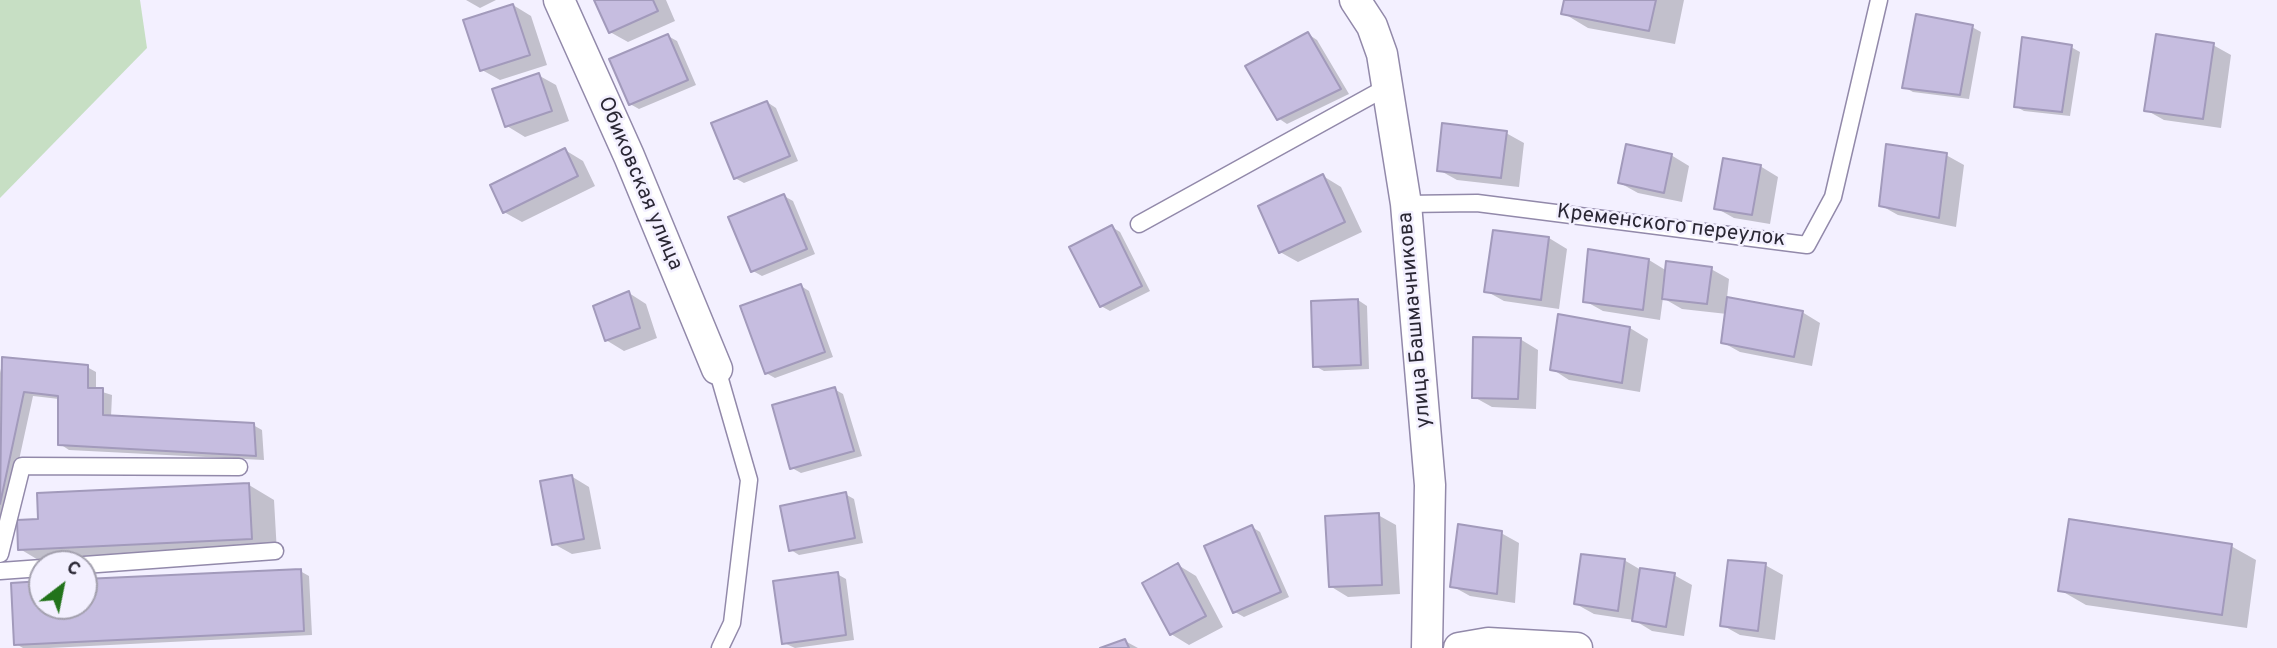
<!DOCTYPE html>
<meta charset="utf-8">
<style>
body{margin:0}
#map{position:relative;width:2277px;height:648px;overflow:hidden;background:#f3f0ff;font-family:Overpass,sans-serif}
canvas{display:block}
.north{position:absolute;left:28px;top:550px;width:70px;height:70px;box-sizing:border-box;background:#f3f0ff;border:2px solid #a3a0ae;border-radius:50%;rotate:32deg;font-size:19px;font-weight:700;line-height:28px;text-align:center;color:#2a2734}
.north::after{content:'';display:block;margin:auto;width:24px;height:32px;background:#22731b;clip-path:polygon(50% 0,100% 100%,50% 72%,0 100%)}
</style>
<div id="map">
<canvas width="2277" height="648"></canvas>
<div class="north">С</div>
</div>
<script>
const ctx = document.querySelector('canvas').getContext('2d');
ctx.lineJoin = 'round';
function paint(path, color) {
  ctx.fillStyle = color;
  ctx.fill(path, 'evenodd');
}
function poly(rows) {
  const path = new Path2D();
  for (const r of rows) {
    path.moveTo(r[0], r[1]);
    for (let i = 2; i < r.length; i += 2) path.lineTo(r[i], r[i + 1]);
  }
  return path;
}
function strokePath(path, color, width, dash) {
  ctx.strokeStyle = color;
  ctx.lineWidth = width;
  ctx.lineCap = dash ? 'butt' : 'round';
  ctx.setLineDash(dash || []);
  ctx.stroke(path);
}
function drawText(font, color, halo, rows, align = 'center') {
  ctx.font = font + ' Overpass,sans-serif';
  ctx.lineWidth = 5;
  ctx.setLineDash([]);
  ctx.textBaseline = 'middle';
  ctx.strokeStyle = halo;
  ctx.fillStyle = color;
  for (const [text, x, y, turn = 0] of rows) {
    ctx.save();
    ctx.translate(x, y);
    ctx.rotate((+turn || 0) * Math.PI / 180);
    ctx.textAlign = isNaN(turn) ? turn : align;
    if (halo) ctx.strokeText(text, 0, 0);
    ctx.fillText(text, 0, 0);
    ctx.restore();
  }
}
const green = poly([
 [0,0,140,0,147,48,0,198]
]);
const shadow = poly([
 [466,0,496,0,480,8],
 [596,0,666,0,675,21,628,42,610,32],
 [1566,0,1684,0,1675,44,1588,28,1563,13],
 [513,5,531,16,547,65,500,80,482,70],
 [1972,27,1981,32,1969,99,1913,92,1904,87],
 [1308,34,1317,40,1349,94,1287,124,1278,118],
 [668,36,677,41,696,85,639,109,630,104],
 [2213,45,2231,55,2221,128,2164,120,2146,110],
 [2071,47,2080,52,2070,116,2024,111,2015,106],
 [538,75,556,85,569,121,525,137,507,126],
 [767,102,776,108,798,161,744,183,735,178],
 [1506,133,1524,143,1519,187,1457,180,1439,170],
 [565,150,583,161,595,186,522,222,504,212],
 [1671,155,1689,166,1682,202,1638,193,1620,183],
 [1946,155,1964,165,1956,227,1898,215,1880,205],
 [1760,166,1778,177,1770,224,1734,218,1716,208],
 [1323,176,1341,187,1362,232,1298,262,1280,252],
 [784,196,793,201,815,254,762,276,753,271],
 [1112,227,1120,232,1150,291,1110,311,1101,306],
 [1549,238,1567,249,1559,309,1504,301,1486,291],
 [1590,251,1649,260,1667,271,1711,269,1729,279,1727,298,1802,312,1820,323,1812,366,1740,352,1722,342,1727,314,1682,309,1663,298,1660,320,1603,311,1585,301],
 [801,286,809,291,833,357,775,378,766,373],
 [629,293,646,304,657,338,624,351,606,340],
 [1358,300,1367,306,1369,369,1324,371,1315,366],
 [1630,328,1648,339,1640,392,1569,380,1552,369],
 [1520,339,1538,350,1536,409,1492,407,1474,397],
 [3,359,87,367,96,372,96,390,112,395,111,417,253,425,262,430,264,460,69,450,60,444,59,399,33,396,0,547,0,373],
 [834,389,843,394,862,456,801,473,792,468],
 [571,476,589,487,601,549,572,554,554,544],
 [249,485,274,500,277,553,45,564,20,549,40,520],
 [845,494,854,499,863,543,799,555,791,550],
 [1378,515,1396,525,1400,594,1348,597,1330,586],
 [1252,527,1260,532,1289,597,1244,617,1235,612],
 [1501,533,1519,543,1515,603,1470,596,1452,586],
 [2231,546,2256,560,2247,628,2086,605,2060,590],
 [1624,560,1641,570,1674,575,1692,585,1684,636,1652,631,1634,620,1594,614,1576,604],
 [1178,565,1196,576,1223,627,1189,645,1171,634],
 [1765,565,1783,575,1775,640,1740,635,1722,625],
 [300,571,309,576,312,635,49,648,23,648,16,644,42,583,42,606,84,606,84,581],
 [837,574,846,579,854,640,795,648,784,643],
 [1125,641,1138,648,1105,648]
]);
const building = poly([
 [594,0,653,0,658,11,609,33,594,0],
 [1564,0,1656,0,1649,31,1561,14,1564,0],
 [513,4,530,55,480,71,463,20,513,4],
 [1916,14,1973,25,1960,95,1902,88,1916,14],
 [1308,32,1341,89,1277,120,1245,66,1308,32],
 [668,34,688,80,629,105,609,59,668,34],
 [2156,34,2214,43,2203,119,2144,111,2156,34],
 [2022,37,2072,45,2062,112,2014,107,2022,37],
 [539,73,552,111,505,127,492,89,539,73],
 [767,101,790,156,734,179,711,123,767,101],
 [1442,123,1507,131,1501,178,1437,171,1442,123],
 [1626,144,1672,154,1664,193,1618,183,1626,144],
 [1886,144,1947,153,1939,218,1879,206,1886,144],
 [565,148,578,176,503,213,490,185,565,148],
 [1723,158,1761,165,1752,215,1714,209,1723,158],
 [1323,174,1345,222,1279,253,1258,206,1323,174],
 [784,194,807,249,751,272,728,217,784,194],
 [1112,225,1142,286,1100,307,1069,247,1112,225],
 [1493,230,1549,237,1541,300,1484,292,1493,230],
 [1588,249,1649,259,1643,310,1583,302,1588,249],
 [1666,261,1712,267,1707,304,1662,299,1666,261],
 [801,284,825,352,765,374,740,306,801,284],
 [629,291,640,328,605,341,593,306,629,291],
 [1727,297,1803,311,1794,357,1721,343,1727,297],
 [1358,299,1361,365,1313,367,1311,301,1358,299],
 [1558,314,1630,327,1622,383,1550,370,1558,314],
 [1473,337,1521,338,1518,399,1472,398,1473,337],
 [2,357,88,365,88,388,103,388,103,415,254,423,256,456,58,445,58,396,24,392,0,504,2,357],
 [835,387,854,451,790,469,772,405,835,387],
 [572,475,584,539,552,545,540,481,572,475],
 [249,483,252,539,18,550,17,520,38,519,37,493,249,483],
 [846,492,855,538,789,551,780,506,846,492],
 [1379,513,1382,585,1329,587,1325,516,1379,513],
 [2069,519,2232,544,2222,615,2058,591,2069,519],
 [1458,524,1502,531,1497,594,1450,587,1458,524],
 [1252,525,1281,592,1233,613,1204,546,1252,525],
 [1581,554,1625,559,1618,611,1574,604,1581,554],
 [1728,560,1766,563,1758,631,1720,626,1728,560],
 [1178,563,1206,616,1170,635,1142,583,1178,563],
 [1640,568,1675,573,1666,627,1632,621,1640,568],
 [301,569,304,631,14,645,11,583,42,581,42,606,84,606,84,579,301,569],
 [838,572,846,635,782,644,773,581,838,572],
 [1125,639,1129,648,1100,648,1125,639]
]);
const lane = poly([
 [1406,204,1477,203,1807,245,1833,197,1879,0],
 [1139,224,1387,87],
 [717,369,749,480,732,623,720,648],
 [0,554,22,466,239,467],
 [84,565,275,551],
 [0,571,42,568]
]);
const street = poly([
 [559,0,629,156,717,369],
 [1355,0,1372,26,1382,54,1406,204,1430,485,1427,648],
 [1459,648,1488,643,1577,648]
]);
const streetNames = [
 ["Обиковская улица",639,184,67],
 ["Кременского переулок",1671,227,7],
 ["улица Башмачникова",1416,320,-95]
];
paint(green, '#c7dfc4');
paint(shadow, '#0003');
paint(building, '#c6bde0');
strokePath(building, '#a29abb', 2);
strokePath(lane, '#9289aa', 19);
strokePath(street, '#9289aa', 33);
strokePath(lane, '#fff', 16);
strokePath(street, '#fff', 30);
drawText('21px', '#2a2734', '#f3f0ff', streetNames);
</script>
